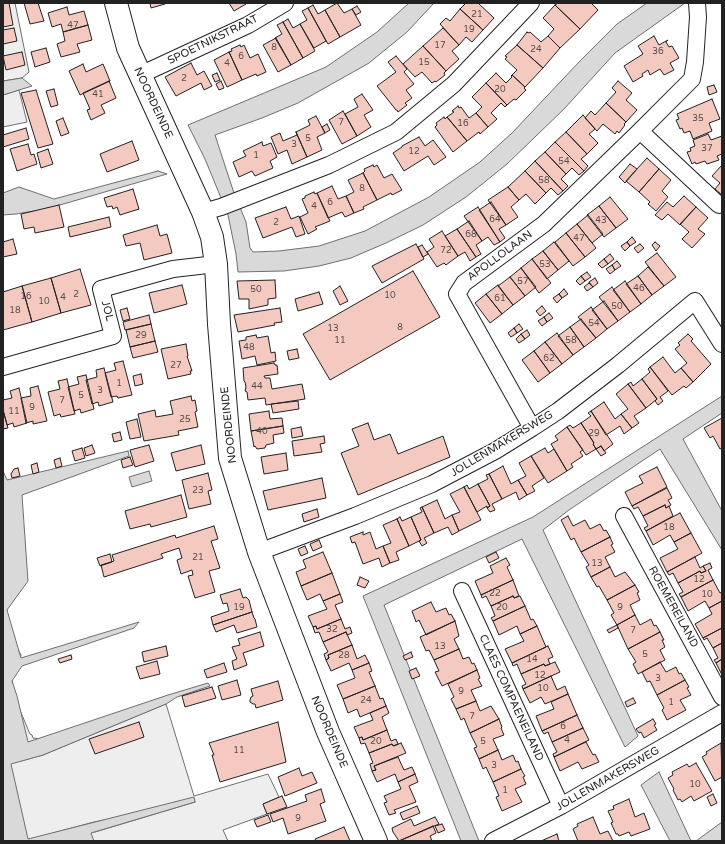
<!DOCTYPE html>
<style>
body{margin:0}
#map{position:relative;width:725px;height:844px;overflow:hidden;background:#fff;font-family:"Varela Round",sans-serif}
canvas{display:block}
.frame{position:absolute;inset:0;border:4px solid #222;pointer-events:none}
</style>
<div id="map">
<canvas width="725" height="844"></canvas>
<div class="frame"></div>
</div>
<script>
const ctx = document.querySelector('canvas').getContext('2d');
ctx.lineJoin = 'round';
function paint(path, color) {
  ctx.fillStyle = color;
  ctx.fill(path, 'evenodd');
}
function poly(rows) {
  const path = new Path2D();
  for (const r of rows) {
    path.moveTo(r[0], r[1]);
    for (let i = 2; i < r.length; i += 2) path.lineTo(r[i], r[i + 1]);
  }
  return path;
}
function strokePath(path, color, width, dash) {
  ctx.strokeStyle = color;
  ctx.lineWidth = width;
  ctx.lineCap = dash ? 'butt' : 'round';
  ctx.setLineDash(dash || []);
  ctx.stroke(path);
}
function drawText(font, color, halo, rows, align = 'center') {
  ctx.font = font + ' "Varela Round",sans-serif';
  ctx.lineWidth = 3;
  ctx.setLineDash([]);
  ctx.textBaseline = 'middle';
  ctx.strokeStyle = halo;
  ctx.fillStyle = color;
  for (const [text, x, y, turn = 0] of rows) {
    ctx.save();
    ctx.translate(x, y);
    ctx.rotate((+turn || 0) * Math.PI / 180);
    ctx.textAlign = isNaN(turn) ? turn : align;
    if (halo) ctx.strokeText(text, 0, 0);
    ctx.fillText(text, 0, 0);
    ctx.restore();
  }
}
const green = poly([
 [3,3,15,3,29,72,22,78,3,81,3,3],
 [19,90,27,122,3,127,3,95,19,90],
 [3,609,11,636,21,655,19,665,12,673,13,688,19,708,30,734,32,735,33,738,43,739,21,761,43,755,166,704,194,796,268,774,279,797,263,804,267,814,223,830,228,841,3,841,3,609],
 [195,802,95,832,53,833,94,822,195,802]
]);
const water = poly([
 [409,3,434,3,407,32,369,63,298,103,262,118,215,135,233,190,246,222,250,248,253,252,279,251,319,246,365,231,429,197,480,162,512,133,580,61,617,24,647,3,685,3,615,53,564,109,507,164,466,197,423,225,386,243,351,258,319,266,284,271,238,272,236,254,228,215,205,159,188,125,326,67,377,32,409,3],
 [22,78,32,86,3,95,3,81,22,78],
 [158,171,167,174,46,209,16,214,3,215,3,193,19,187,54,199,158,171],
 [722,396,722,413,683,439,722,511,722,550,660,449,569,510,543,530,638,736,625,747,522,539,384,605,479,841,461,841,363,596,533,517,722,396],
 [128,451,129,456,22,495,28,581,7,610,21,658,139,622,134,628,22,666,12,681,17,696,28,742,168,695,208,683,210,686,177,697,166,704,43,755,11,764,28,839,194,797,195,802,91,833,94,841,3,841,3,471,7,480,128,451],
 [149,471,152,481,132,487,129,477,149,471],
 [659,772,691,841,670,841,641,785,659,772],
 [722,822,722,841,696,841,722,822]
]);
const building = poly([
 [3,3,9,3,13,25,3,27,3,3],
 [24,3,38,3,44,21,30,24,24,3],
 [150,3,165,3,165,4,151,8,150,3],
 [229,3,246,3,246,4,234,11,229,3],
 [337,3,344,13,352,9,361,25,340,37,325,10,337,3],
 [466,3,478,3,494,18,483,30,460,9,466,3],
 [558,3,591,3,598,10,580,29,555,5,558,3],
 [313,5,318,14,325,10,340,37,328,44,308,8,313,5],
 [555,5,580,29,560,48,548,36,554,29,543,18,555,5],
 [357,6,361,12,356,15,352,9,357,6],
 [67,7,69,15,84,11,88,25,63,32,61,24,52,27,48,13,67,7],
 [308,8,326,41,314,48,300,24,307,20,302,11,308,8],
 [460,9,483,30,472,42,466,37,459,45,440,24,446,18,450,21,460,9],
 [288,19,293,28,300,24,315,51,303,58,283,22,288,19],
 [283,22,303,58,291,65,275,38,282,34,277,25,283,22],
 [88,25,92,40,77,44,80,52,61,57,57,44,65,41,63,32,88,25],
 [14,28,17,41,3,44,3,30,14,28],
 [443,28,459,45,452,51,459,59,446,71,423,46,443,28],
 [527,32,528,33,530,32,541,42,548,36,560,48,543,68,517,45,527,32],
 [654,36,659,45,668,40,666,42,669,47,672,46,679,58,670,63,674,70,664,75,660,69,650,75,648,70,642,74,643,76,633,82,624,66,643,54,638,46,654,36],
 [276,38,291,65,278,72,263,45,276,38],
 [240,45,241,47,244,45,250,58,258,54,266,72,257,76,256,74,242,80,229,52,232,51,231,49,240,45],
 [517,45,543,68,525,87,512,75,517,70,505,59,507,57,505,56,517,45],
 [423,46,446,71,444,73,445,75,436,82,435,81,432,83,422,72,415,77,403,64,423,46],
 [46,48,50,62,35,67,31,52,46,48],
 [22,52,25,65,6,70,3,56,22,52],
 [229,52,242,80,227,87,214,60,229,52],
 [396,56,407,69,404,72,414,84,406,90,412,98,405,103,407,105,398,112,397,110,396,110,377,86,396,72,388,62,396,56],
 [191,63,197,75,204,71,212,86,204,90,201,83,176,96,165,77,191,63],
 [83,64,86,72,103,64,110,81,80,95,69,71,83,64],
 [217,73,220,80,215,82,212,75,217,73],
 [496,73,506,83,512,77,511,76,512,75,525,87,524,88,526,90,516,100,514,99,507,105,486,83,496,73],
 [109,81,116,98,101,105,105,113,91,120,87,110,90,109,83,93,109,81],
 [221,81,224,88,219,90,216,84,221,81],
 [618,81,632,93,626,100,637,110,626,122,606,103,616,92,612,88,618,81],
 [486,83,507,105,505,107,501,103,491,113,497,119,488,127,476,113,482,107,472,97,486,83],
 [714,85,717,92,709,95,707,87,714,85],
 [54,89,58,105,51,107,46,91,54,89],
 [36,90,53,144,38,148,21,93,36,90],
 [362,94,373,110,364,115,371,127,357,136,345,114,358,107,354,99,362,94],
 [712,99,720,119,709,123,712,131,693,139,690,131,684,133,682,128,680,129,676,120,679,119,677,114,712,99],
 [606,103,626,122,624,124,625,125,619,133,617,131,615,134,603,124,597,131,585,118,591,111,595,115,606,103],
 [458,106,459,108,461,107,469,118,476,113,488,127,480,134,479,132,467,141,447,117,454,112,452,111,458,106],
 [343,111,357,136,342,144,329,120,343,111],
 [583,115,595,129,589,134,598,143,587,154,566,132,583,115],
 [316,116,325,133,317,137,322,150,307,157,296,132,310,125,308,120,316,116],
 [444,117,445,119,447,117,467,141,453,152,435,127,437,125,436,123,444,117],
 [63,118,69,133,61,136,56,121,63,118],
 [327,124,330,130,325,133,322,127,327,124],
 [26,128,29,139,3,147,3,135,26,128],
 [296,132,307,157,292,164,287,150,278,154,271,137,280,133,283,141,297,135,296,132],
 [566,132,587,154,581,159,588,166,584,171,555,142,566,132],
 [708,134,711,140,722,136,722,154,717,156,719,160,707,164,705,161,696,164,695,162,692,164,687,152,691,151,690,148,695,146,693,140,708,134],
 [419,137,425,146,433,140,446,157,434,165,428,156,404,171,393,153,402,147,402,146,419,137],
 [132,141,139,160,107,172,100,154,132,141],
 [262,142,263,146,271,143,277,157,270,161,273,168,255,176,252,171,239,177,233,162,246,156,243,151,262,142],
 [555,142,584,171,579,175,572,168,566,174,545,152,555,142],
 [28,144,31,155,34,154,37,164,17,171,10,149,28,144],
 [48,149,53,164,41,168,37,153,48,149],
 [545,152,566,174,561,179,568,186,563,191,535,161,545,152],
 [647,158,659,169,639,192,626,181,647,158],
 [535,161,563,191,558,195,551,188,546,193,525,171,535,161],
 [630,164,637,169,625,183,619,177,630,164],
 [373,165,374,167,377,165,384,178,392,174,402,190,392,195,391,193,377,200,363,173,365,171,364,169,373,165],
 [722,165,722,195,715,189,720,183,712,176,722,165],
 [659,169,671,180,662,191,668,197,656,211,648,204,650,202,639,192,659,169],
 [525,171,546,193,535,204,526,194,519,200,508,187,525,171],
 [363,173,377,200,363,207,364,209,354,213,346,196,354,192,348,180,363,173],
 [332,186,338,199,346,196,354,213,345,217,342,212,328,218,317,193,332,186],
 [508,187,519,200,511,207,518,217,506,225,488,200,508,187],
 [133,189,139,209,120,215,117,207,113,209,112,206,107,207,104,198,133,189],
 [314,192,315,194,317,193,330,221,315,227,317,229,308,234,300,217,308,213,302,199,305,198,305,196,314,192],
 [684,196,696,207,680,225,668,214,662,220,655,215,667,202,673,207,684,196],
 [610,197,628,219,616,228,599,206,610,197],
 [491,202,506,225,499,229,505,238,500,242,479,210,491,202],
 [59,205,64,227,35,233,34,227,24,229,21,214,59,205],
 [599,206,616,228,604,237,587,215,599,206],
 [286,207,291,219,299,216,305,234,296,237,292,227,263,238,255,218,286,207],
 [478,207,500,242,494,245,488,237,482,241,464,216,478,207],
 [696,207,708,218,698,229,705,234,692,248,682,239,689,232,680,224,696,207],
 [588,215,603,234,592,243,577,224,588,215],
 [109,217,111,227,70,237,68,227,109,217],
 [469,221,482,241,476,245,481,254,476,257,457,229,469,221],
 [577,224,596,248,585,257,566,233,577,224],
 [157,225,160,236,167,234,172,253,144,260,140,243,126,246,123,235,157,225],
 [457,229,476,257,470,261,465,252,458,256,445,236,457,229],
 [442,231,458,256,446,265,444,263,437,267,427,252,434,247,429,239,442,231],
 [566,233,585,257,573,266,555,242,566,233],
 [632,237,636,242,630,246,627,242,632,237],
 [13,239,17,254,3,257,3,242,13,239],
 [554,242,569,261,558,270,543,251,554,242],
 [627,242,630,246,625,251,621,246,627,242],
 [655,242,660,246,656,251,652,245,655,242],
 [416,244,424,259,382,283,372,266,416,244],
 [640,244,644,248,638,253,634,248,640,244],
 [422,245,428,254,423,257,418,247,422,245],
 [543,251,558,270,547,279,532,259,543,251],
 [657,253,676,277,664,286,645,262,657,253],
 [610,254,614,259,608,264,604,259,610,254],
 [532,259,551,283,539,293,521,268,532,259],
 [604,259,608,264,602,268,598,264,604,259],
 [617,261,621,266,615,270,612,265,617,261],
 [612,265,615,270,610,274,606,269,612,265],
 [648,267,664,286,652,295,638,276,648,267],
 [521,268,536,287,525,296,510,277,521,268],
 [80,269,91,305,61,313,51,278,80,269],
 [413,271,440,317,330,380,303,334,413,271],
 [587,272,591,277,585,281,581,276,587,272],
 [581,276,585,281,580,285,576,281,581,276],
 [638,276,652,295,641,304,626,284,638,276],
 [510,277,525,296,513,305,498,286,510,277],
 [51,278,61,313,32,322,22,286,51,278],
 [595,278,598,283,593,287,589,282,595,278],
 [275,280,276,298,268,299,268,305,249,309,249,299,239,299,237,281,275,280],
 [625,281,641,304,630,312,613,290,625,281],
 [589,283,593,287,587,291,584,287,589,283],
 [182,285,187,304,154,313,149,293,182,285],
 [498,285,513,305,502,314,486,294,498,285],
 [22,286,32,322,3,330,3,292,22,286],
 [340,286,348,301,340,305,333,291,340,286],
 [612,287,630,312,618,321,599,297,612,287],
 [564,289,568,294,562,298,559,294,564,289],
 [319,292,323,304,298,311,295,299,319,292],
 [486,294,502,314,490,323,475,303,486,294],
 [559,294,562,298,557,303,553,298,559,294],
 [604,301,618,321,607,329,592,310,604,301],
 [542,306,546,311,540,316,536,311,542,306],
 [591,307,607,329,596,338,578,317,591,307],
 [127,308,130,319,123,321,120,310,127,308],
 [280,308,282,322,274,323,275,325,238,332,234,315,280,308],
 [549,313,553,318,547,322,544,317,549,313],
 [149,315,151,324,125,330,123,322,149,315],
 [544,317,547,322,542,326,538,321,544,317],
 [581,319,596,338,584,347,570,327,581,319],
 [151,324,155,341,130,347,126,330,151,324],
 [519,324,523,329,517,333,514,328,519,324],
 [570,327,584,347,573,355,558,336,570,327],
 [514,328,517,333,511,337,508,333,514,328],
 [527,330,530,335,525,339,521,334,527,330],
 [557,333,573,355,562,364,545,342,557,333],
 [521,334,525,339,519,343,516,339,521,334],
 [688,334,693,339,691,341,711,364,693,382,681,368,687,363,675,349,680,345,678,343,688,334],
 [256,335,257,338,268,336,271,353,275,352,276,361,257,365,255,356,242,359,239,341,246,340,246,337,256,335],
 [155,341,158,352,133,358,130,347,155,341],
 [545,342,562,364,550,373,534,351,545,342],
 [186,344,188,356,187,356,192,371,190,371,191,374,168,379,161,349,186,344],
 [297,349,299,358,289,360,287,351,297,349],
 [534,351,550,373,538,382,522,360,534,351],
 [663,357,675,373,681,368,693,382,686,388,684,386,672,395,650,367,663,357],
 [123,361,132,395,118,398,117,396,111,397,105,373,116,370,114,363,123,361],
 [274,363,275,365,277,365,278,374,264,376,265,378,270,378,272,389,302,384,305,399,266,405,265,398,248,400,247,392,245,391,246,387,245,382,244,381,243,368,274,363],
 [650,367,668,391,660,397,663,401,658,405,655,401,657,399,642,379,650,372,648,369,650,367],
 [104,368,113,402,99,406,98,402,92,404,86,380,97,377,96,370,104,368],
 [141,374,143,384,135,386,133,376,141,374],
 [86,375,94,409,81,413,80,409,74,411,68,387,79,384,77,377,86,375],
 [67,379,75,414,61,417,60,414,54,416,48,392,60,389,58,381,67,379],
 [642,379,657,399,646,408,628,384,631,382,633,386,642,379],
 [628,384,646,408,634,416,639,423,632,428,621,414,628,409,616,394,628,384],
 [38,386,47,421,33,424,33,421,26,423,21,398,31,396,30,388,38,386],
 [19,388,27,423,14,427,13,423,7,425,3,410,3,400,12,398,10,391,19,388],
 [191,396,192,401,195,400,197,411,195,412,198,427,178,431,179,435,144,441,138,414,155,410,156,417,173,414,170,401,191,396],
 [298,401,299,409,273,413,271,404,298,401],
 [604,402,615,419,621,414,632,428,624,434,620,426,606,435,591,411,604,402],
 [3,410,8,428,3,429,3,410],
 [269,411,270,419,282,418,283,426,251,431,249,414,269,411],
 [591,411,613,444,604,451,601,446,596,449,593,444,594,443,581,423,591,416,588,413,591,411],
 [722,418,722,448,720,449,713,436,710,438,704,428,722,418],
 [137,419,141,437,130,439,126,422,137,419],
 [368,423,374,440,390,434,398,454,443,436,450,457,358,495,341,453,359,446,352,429,368,423],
 [581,423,594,443,593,444,596,449,586,455,567,427,570,425,573,428,581,423],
 [283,426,284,433,273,435,274,443,266,445,265,448,257,449,255,446,254,447,251,431,283,426],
 [301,427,303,436,292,438,291,429,301,427],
 [567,427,583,450,580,452,583,456,571,464,573,467,567,471,551,444,558,440,555,436,567,427],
 [120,432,122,440,114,442,112,434,120,432],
 [324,436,325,443,320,444,322,452,294,456,292,441,324,436],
 [92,445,95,453,86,456,84,448,92,445],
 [149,445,154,461,135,467,130,450,149,445],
 [201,445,205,464,176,471,171,453,201,445],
 [601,446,606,453,601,456,596,449,601,446],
 [82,448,85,458,75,461,72,451,82,448],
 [545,448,548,453,554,449,567,471,548,483,531,456,545,448],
 [286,453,288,470,264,474,261,457,286,453],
 [531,456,544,478,532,486,535,491,527,495,518,480,526,476,519,463,531,456],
 [130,457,133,465,123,468,121,460,130,457],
 [60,458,62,466,56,468,54,460,60,458],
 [37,463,39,472,33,474,31,465,37,463],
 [503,466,511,484,518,480,527,495,519,500,516,492,502,499,489,474,503,466],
 [657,467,667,487,632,506,625,492,643,483,639,476,657,467],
 [18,468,20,476,12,478,11,474,14,469,18,468],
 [208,473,212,490,208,491,211,504,189,509,182,480,208,473],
 [489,474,502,499,492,504,495,510,490,512,487,508,490,506,478,484,488,479,486,475,489,474],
 [322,478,326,498,268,510,263,491,322,478],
 [478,484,490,506,487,508,487,506,477,512,464,487,467,485,469,489,478,484],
 [464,487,481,520,459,531,452,515,460,512,450,494,464,487],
 [667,488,672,498,668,500,671,505,666,508,665,505,643,516,638,507,634,509,632,506,667,488],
 [181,495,187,517,151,527,150,524,130,529,125,511,181,495],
 [437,500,445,519,452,515,459,531,452,535,448,527,434,533,422,507,437,500],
 [665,505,666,508,669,506,673,516,646,531,644,528,648,526,643,516,665,505],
 [422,507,434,533,424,538,427,543,422,546,419,541,421,540,411,517,422,512,420,508,422,507],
 [317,509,319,517,304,522,302,514,317,509],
 [680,513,691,533,674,542,670,535,653,545,646,531,680,513],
 [568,516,573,526,585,520,590,529,600,524,604,531,606,530,610,537,581,552,574,538,571,540,561,520,568,516],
 [400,517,402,521,411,517,421,540,409,546,397,519,400,517],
 [397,519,409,546,396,552,399,560,390,563,383,546,391,543,383,525,397,519],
 [214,526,218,539,211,541,220,568,209,571,215,592,195,598,188,576,193,575,192,570,181,574,177,560,182,558,179,548,161,554,163,558,104,577,101,565,114,561,112,555,175,535,176,538,214,526],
 [363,532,363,535,370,532,376,549,383,546,390,563,382,567,379,558,363,564,355,542,352,543,350,537,363,532],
 [691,533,702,553,667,572,660,558,678,549,674,542,691,533],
 [610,537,613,544,611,545,615,552,605,557,610,567,591,577,586,567,589,565,581,552,610,537],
 [319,540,322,547,313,551,310,544,319,540],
 [305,546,308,553,301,556,298,549,305,546],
 [323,552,332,573,301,586,296,572,306,568,303,560,323,552],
 [496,552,499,558,489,563,486,557,496,552],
 [110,554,112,562,100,566,97,558,110,554],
 [695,557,700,568,703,566,706,571,701,573,700,571,678,583,673,573,669,575,667,572,695,557],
 [506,558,510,565,507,567,513,580,481,595,475,581,493,573,490,566,506,558],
 [710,563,712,568,708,570,713,580,681,597,679,594,683,592,678,583,700,571,701,573,706,571,703,566,710,563],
 [610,567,615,577,625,572,635,585,607,600,599,586,597,587,591,577,610,567],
 [332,573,340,594,323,601,320,594,307,600,301,586,332,573],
 [360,577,369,581,365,588,357,585,360,577],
 [513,580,519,596,514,598,513,596,491,606,486,596,482,598,481,595,513,580],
 [713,580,720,593,722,592,722,601,709,608,705,601,688,611,681,597,713,580],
 [635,585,639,592,637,593,640,600,630,605,635,615,617,625,611,615,614,613,607,600,635,585],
 [240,589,243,598,246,597,249,600,252,612,213,625,211,617,229,611,227,603,223,604,220,595,240,589],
 [340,594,343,602,335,605,341,619,317,629,316,626,313,627,308,616,327,609,323,601,340,594],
 [513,596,514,598,520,596,525,606,493,621,491,618,495,616,491,606,513,596],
 [722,601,722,628,703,638,695,624,712,614,709,608,722,601],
 [431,602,436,612,446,608,449,615,451,614,455,621,426,635,419,620,416,622,412,611,431,602],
 [525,606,531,620,533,619,537,626,520,634,517,626,499,635,493,621,525,606],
 [252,612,254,618,255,619,257,627,237,633,234,625,216,632,213,625,252,612],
 [635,615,640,625,651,619,654,626,656,625,660,632,628,649,617,625,635,615],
 [341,619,345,629,350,627,352,633,347,635,346,632,323,642,319,632,315,633,313,627,316,626,317,629,341,619],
 [455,621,459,636,454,639,459,649,434,660,429,650,426,651,420,637,455,621],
 [617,625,618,628,609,633,607,630,617,625],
 [537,626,546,647,512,663,505,649,524,641,520,634,537,626],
 [722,628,722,643,713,648,707,638,704,640,703,638,722,628],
 [260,632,264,646,243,653,247,665,234,670,232,661,237,659,232,647,240,645,238,639,260,632],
 [346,632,352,645,328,655,329,658,326,660,324,654,328,652,323,642,346,632],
 [660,632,664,640,662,640,665,647,660,650,665,660,638,674,633,664,636,662,628,649,660,632],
 [722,643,722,659,716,663,714,660,718,658,713,648,722,643],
 [352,645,357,659,365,655,369,663,352,670,349,663,331,671,326,660,329,658,328,655,352,645],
 [166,646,168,656,144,662,142,652,166,646],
 [548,646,553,657,548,659,550,664,545,666,544,664,521,674,517,664,513,666,512,663,548,646],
 [459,649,463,659,469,657,472,664,474,663,477,670,442,686,435,672,439,671,434,660,459,649],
 [411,652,413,657,405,660,403,656,411,652],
 [71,655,72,659,60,663,58,659,71,655],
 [722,659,722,675,716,663,722,659],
 [157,661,160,674,140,679,136,667,157,661],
 [555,662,560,672,523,689,522,686,526,684,521,674,544,664,545,666,555,662],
 [660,662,666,672,676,667,679,674,681,673,685,680,657,695,650,681,647,682,642,672,660,662],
 [224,663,227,672,207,678,204,670,224,663],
 [369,663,372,671,369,672,375,686,343,699,337,685,355,678,352,670,369,663],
 [416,668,420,676,412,679,409,671,416,668],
 [477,670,480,678,478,679,482,686,471,690,476,701,456,709,451,699,454,697,448,684,477,670],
 [551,676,557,690,565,686,568,694,545,704,541,697,530,703,523,689,551,676],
 [237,680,241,695,222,700,218,686,237,680],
 [685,680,689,687,687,688,691,695,680,700,686,710,667,720,662,710,664,708,657,695,685,680],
 [278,681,283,700,256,708,255,704,253,704,250,702,250,700,251,697,253,696,251,689,278,681],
 [375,686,380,699,383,698,386,706,360,717,357,709,348,713,343,699,375,686],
 [212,687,216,698,185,707,182,696,212,687],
 [568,694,577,715,542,731,536,716,554,709,551,702,568,694],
 [633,698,636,703,627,707,625,702,633,698],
 [476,701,480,711,491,706,499,719,470,733,464,718,461,720,456,709,476,701],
 [386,706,389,713,382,717,387,730,363,740,362,737,359,738,354,727,373,720,370,713,386,706],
 [577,715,583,728,552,742,548,732,544,734,542,731,577,715],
 [499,719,502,727,501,728,504,735,493,739,498,750,479,759,474,748,477,747,470,733,499,719],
 [653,719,656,724,654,725,657,730,644,738,641,732,639,733,636,729,653,719],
 [139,722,144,737,95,754,89,739,139,722],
 [278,722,286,762,220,782,212,755,214,755,209,743,278,722],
 [583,728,589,740,554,757,553,754,557,752,552,742,583,728],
 [387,730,391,741,396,739,398,744,393,746,392,744,369,753,365,743,361,744,359,738,362,737,363,740,387,730],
 [586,742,593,755,595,754,599,762,582,769,578,762,560,771,554,757,586,742],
 [401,743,406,753,374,766,376,770,372,771,370,764,373,763,369,753,392,744,394,746,401,743],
 [721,743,722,777,715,781,702,757,707,754,706,752,721,743],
 [498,750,502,760,513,755,516,762,518,761,521,769,493,782,486,767,483,769,479,759,498,750],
 [398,757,404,770,412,767,415,774,398,782,395,774,377,782,372,771,376,770,374,766,398,757],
 [696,763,712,791,694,801,691,796,682,802,680,799,678,800,673,790,674,789,668,778,673,775,672,772,687,764,689,767,696,763],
 [299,768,302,776,312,772,317,783,285,796,278,777,299,768],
 [521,769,525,776,523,777,526,784,515,789,522,802,502,811,496,797,499,796,493,782,521,769],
 [415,774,418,782,409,786,416,802,394,810,396,813,389,815,384,803,387,802,384,796,401,789,398,782,415,774],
 [321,789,325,802,320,804,326,821,288,834,283,818,273,822,270,814,307,801,305,795,321,789],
 [713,794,717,803,711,806,707,797,713,794],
 [282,796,287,807,267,814,263,804,282,796],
 [629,799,635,817,644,813,650,829,631,836,629,832,619,836,618,834,616,834,611,823,613,822,608,811,614,809,613,806,629,799],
 [417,806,420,813,403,820,400,813,417,806],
 [268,815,271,822,257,827,254,820,268,815],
 [435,817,439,824,399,841,393,832,392,828,411,819,414,826,435,817],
 [593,817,600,834,608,831,613,841,578,841,573,829,578,826,577,824,593,817],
 [442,824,445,830,438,833,435,826,442,824],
 [433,826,436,833,430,836,432,841,399,841,433,826],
 [344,827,350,841,316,841,315,839,344,827],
 [557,834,559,841,541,841,557,834]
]);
const street = poly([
 [140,75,248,25,285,3],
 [640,131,719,205],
 [203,212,221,207,329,165,396,132,454,84,531,3],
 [3,367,113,336,101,289,173,269,216,264],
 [532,428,457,294,464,283,544,224,640,131,692,79,695,62,698,17,697,3],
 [624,516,722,697],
 [259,552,355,516,432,484,495,451,532,428,558,411,618,365,695,301,722,344],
 [462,591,561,806],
 [493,841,561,806,722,713]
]);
const secondary = poly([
 [116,3,128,48,203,212,212,237,216,264,219,324,230,458,259,552,328,732,376,841]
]);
const numberNames = [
 ["21",477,15],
 ["47",73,26],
 ["19",469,30],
 ["17",440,46],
 ["8",274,48],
 ["24",536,50],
 ["36",658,52],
 ["6",241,57],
 ["15",424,63],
 ["4",227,64],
 ["2",184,79],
 ["20",500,90],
 ["41",98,95],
 ["35",698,119],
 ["7",341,123],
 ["16",463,124],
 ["5",308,139],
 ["3",294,145],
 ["37",707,149],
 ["12",414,152],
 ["1",256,156],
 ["54",564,162],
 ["58",544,181],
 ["8",362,189],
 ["6",330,203],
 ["4",314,207],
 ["64",495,220],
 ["43",601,221],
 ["2",276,223],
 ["68",471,235],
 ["47",579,239],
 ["72",446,251],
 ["53",545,265],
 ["57",523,282],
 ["46",639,289],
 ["50",256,290],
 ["2",76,295],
 ["10",390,296],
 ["16",26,297],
 ["4",63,298],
 ["61",500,299],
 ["10",44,302],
 ["50",617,307],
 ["18",15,311],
 ["54",594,324],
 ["8",400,328],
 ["13",333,329],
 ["29",141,336],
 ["11",340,341],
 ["58",571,341],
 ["48",249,348],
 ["62",549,359],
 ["27",176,366],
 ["1",119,384],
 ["44",257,387],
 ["3",100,391],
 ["5",81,396],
 ["7",62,401],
 ["9",32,408],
 ["11",14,412],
 ["25",185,420],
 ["40",262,432],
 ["29",594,434],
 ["23",198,491],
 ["18",669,528],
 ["21",198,558],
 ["13",597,564],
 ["12",699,580],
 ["22",495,594],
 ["10",707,595],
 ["19",239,608],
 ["20",502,608],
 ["9",620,608],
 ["32",332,630],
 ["7",633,631],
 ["13",440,647],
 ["5",645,655],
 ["28",344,656],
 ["14",532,660],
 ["12",540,676],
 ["3",658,679],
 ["10",543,689],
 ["9",461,692],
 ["24",366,701],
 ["1",671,703],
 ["7",472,717],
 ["6",563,727],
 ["4",567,741],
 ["20",376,742],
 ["5",483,742],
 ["11",239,751],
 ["3",494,766],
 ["10",695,785],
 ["1",505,791],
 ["9",298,819]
];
const streetNames = [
 ["SPOETNIKSTRAAT",213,40,-26],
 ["NOORDEINDE",153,103,65],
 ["APOLLOLAAN",500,256,-36],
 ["JOL",107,311,76],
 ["NOORDEINDE",229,425,-96],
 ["JOLLENMAKERSWEG",502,444,-31],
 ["ROEMEREILAND",673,607,61],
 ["CLAES COMPAENEILAND",511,698,65],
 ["NOORDEINDE",329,732,67],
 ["JOLLENMAKERSWEG",608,779,-30]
];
paint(green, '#eee');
strokePath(green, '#6f6f6f', 1);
paint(water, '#d9d9d9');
strokePath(water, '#6f6f6f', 1);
paint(building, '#f3c9c0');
strokePath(building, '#222', 1);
strokePath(street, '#222', 18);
strokePath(secondary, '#222', 24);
strokePath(street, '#fff', 16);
strokePath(secondary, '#fff', 22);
drawText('9px', '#564c4a', null, numberNames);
drawText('11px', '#222', '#fff', streetNames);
</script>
